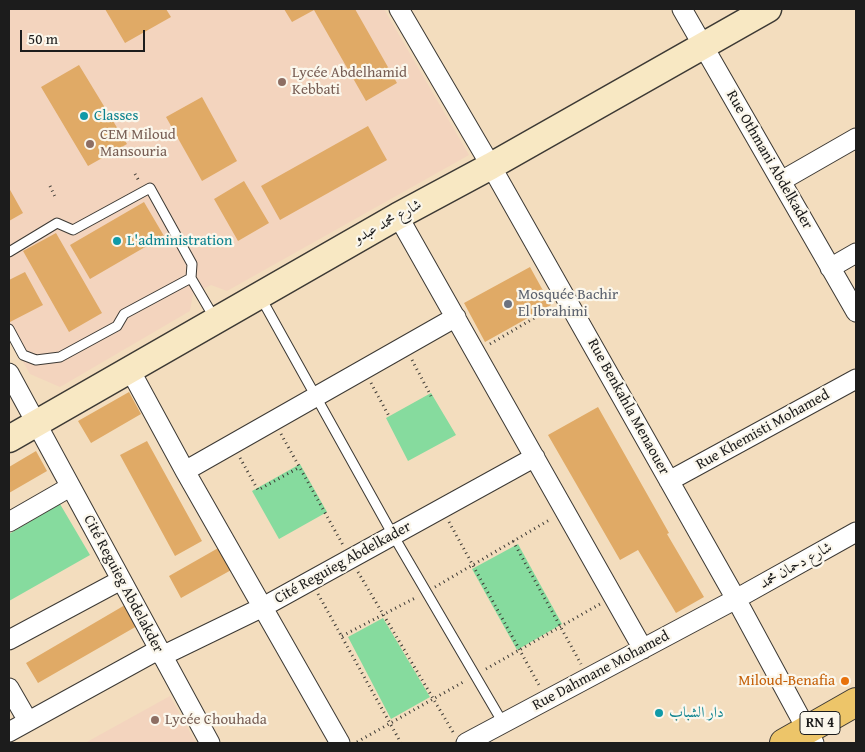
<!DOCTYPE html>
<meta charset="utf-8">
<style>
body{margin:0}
#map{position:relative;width:865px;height:752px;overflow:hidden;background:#f3ddbe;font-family:"Gentium Book Plus",serif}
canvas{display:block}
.frame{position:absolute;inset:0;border:10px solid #1c1c1c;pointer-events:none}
.scale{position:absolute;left:20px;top:30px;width:125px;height:22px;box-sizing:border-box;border:2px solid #1c1c1c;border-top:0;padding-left:6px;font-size:15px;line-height:18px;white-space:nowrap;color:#1c1c1c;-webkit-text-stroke:4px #fbf7ec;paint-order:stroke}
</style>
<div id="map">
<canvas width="865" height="752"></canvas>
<div class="frame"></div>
<div class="scale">50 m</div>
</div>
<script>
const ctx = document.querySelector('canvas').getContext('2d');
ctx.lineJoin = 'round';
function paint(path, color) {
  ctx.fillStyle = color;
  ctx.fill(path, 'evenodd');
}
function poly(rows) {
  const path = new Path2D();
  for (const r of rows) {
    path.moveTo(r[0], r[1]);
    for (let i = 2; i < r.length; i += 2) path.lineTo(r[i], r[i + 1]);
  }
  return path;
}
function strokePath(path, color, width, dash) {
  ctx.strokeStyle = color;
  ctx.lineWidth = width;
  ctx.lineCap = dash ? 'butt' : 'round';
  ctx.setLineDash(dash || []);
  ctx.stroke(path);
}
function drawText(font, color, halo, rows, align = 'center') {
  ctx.font = font + ' "Gentium Book Plus",Amiri,serif';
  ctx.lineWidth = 4.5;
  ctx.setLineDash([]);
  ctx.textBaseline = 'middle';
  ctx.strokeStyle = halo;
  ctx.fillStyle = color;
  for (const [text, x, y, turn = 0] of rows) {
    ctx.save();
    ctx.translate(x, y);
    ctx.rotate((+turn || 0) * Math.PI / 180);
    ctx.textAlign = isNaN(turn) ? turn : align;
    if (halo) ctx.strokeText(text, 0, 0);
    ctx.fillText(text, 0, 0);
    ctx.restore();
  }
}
const built = poly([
 [9,9,384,9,469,155,227,291,211,285,193,294,190,311,60,387,30,374,9,337],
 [170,696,196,743,85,743]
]);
const green = poly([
 [431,393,456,435,408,461,386,418],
 [300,464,327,512,279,539,252,491],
 [60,504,90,555,9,601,9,534],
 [518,544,562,624,517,650,472,569],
 [383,618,430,697,391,719,348,637]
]);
const building = poly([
 [105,9,166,9,171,17,125,43],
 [284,9,355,9,397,83,366,101,314,10,292,22],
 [79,65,127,144,88,166,41,87],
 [202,97,237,161,202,181,166,117],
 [368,126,387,160,280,220,261,186],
 [244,181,269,223,238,241,214,199],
 [9,188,23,213,9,221],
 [144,202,164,236,90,279,70,245],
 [56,233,102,313,69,332,23,251],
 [530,267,551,305,485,342,464,303],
 [25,272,43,305,10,322,9,319,9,280],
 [129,392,141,414,91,443,78,421],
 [598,407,669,533,667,534,704,597,676,613,638,550,620,560,548,435],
 [147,441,202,541,175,556,120,455],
 [36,451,47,471,9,493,9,467],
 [220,547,233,569,181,598,169,576],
 [125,605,137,626,38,683,26,663]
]);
const path = poly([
 [135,174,139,181],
 [50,186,56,199],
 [490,344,553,307],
 [412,360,431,396],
 [371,383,390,418],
 [281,434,343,545],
 [240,458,258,490,300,467],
 [449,522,539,685],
 [513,541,581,664],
 [358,572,453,732],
 [435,587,551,519],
 [318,594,401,743],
 [342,636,417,597],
 [486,669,600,604],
 [357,742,465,681]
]);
const lane = poly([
 [9,252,57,223,73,230,150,188,192,264,191,278,215,319],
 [261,298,393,535,503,723],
 [9,329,23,355,36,360,60,357,117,326,124,314,191,278]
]);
const street = poly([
 [399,9,491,166,736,599,814,743],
 [682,9,856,312],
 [781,181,856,138],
 [398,216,643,649],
 [830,268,856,253],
 [129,368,185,471,340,743],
 [9,373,210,743],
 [185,471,456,317],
 [669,481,856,379],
 [9,522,70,487],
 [9,640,121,580],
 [162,656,263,607,535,457],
 [9,688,28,721],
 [9,732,158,650],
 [466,743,736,599,856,532]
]);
const secondary = poly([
 [9,439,398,216,491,166,768,9]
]);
const primary = poly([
 [784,743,856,702]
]);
const markers = [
 [282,82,5,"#8d6e63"],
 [84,116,5,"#0f9aa8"],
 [90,144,5,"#8d6e63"],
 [117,241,5,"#0f9aa8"],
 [508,304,5,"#6b7280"],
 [845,681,5,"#e8710a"],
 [659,713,5,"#0f9aa8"],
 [155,720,5,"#8d6e63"]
];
const shields = [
 [820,723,40]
];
const shieldNames = [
 ["RN 4",820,723]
];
const educationNames = [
 ["Lycée Abdelhamid",292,73],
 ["Kebbati",292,90],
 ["CEM Miloud",100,135],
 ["Mansouria",100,152],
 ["Lycée Chouhada",165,720]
];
const cultureNames = [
 ["Classes",94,116],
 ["L'administration",127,241],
 ["دار الشباب",669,713]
];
const streetNames = [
 ["Rue Othmani Abdelkader",769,160,60],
 ["شارع محمد عبدو",388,222,-29],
 ["Rue Benkahla Menaouer",628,407,61],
 ["Rue Khemisti Mohamed",763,430,-29],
 ["Cité Reguieg Abdelkader",343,563,-29],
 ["شارع دحمان محمد",796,566,-29],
 ["Cité Reguieg Abdelakder",123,584,62],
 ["Rue Dahmane Mohamed",601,671,-28]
];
const worshipNames = [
 ["Mosquée Bachir",518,295],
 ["El Ibrahimi",518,312]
];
const foodNames = [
 ["Miloud-Benafia",835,681]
];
paint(built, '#f3d4be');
paint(green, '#86db9e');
paint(building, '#e0aa66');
strokePath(lane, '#3c3934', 11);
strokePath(street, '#3c3934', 21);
strokePath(secondary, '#3c3934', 29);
strokePath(primary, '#3c3934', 30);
strokePath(path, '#3c3934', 3, [1, 4]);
strokePath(lane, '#fff', 9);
strokePath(street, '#fff', 19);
strokePath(secondary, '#f8e8c3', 26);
strokePath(primary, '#edc569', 28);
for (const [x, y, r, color] of markers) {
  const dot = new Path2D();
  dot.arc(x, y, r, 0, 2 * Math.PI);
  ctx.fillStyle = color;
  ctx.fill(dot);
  strokePath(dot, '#fbf7ec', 2);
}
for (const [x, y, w] of shields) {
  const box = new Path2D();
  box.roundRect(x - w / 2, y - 11.5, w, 23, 4);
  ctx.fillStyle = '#fbf7ec';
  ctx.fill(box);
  strokePath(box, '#1c1c1c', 1);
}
drawText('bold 14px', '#1c1c1c', null, shieldNames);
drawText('15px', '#785e54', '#fbf7ec', educationNames, 'left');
drawText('15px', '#0d838f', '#fbf7ec', cultureNames, 'left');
drawText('15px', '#1c1c1c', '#fbf7ec', streetNames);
drawText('15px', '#5b616d', '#fbf7ec', worshipNames, 'left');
drawText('15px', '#c56008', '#fbf7ec', foodNames, 'right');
</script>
